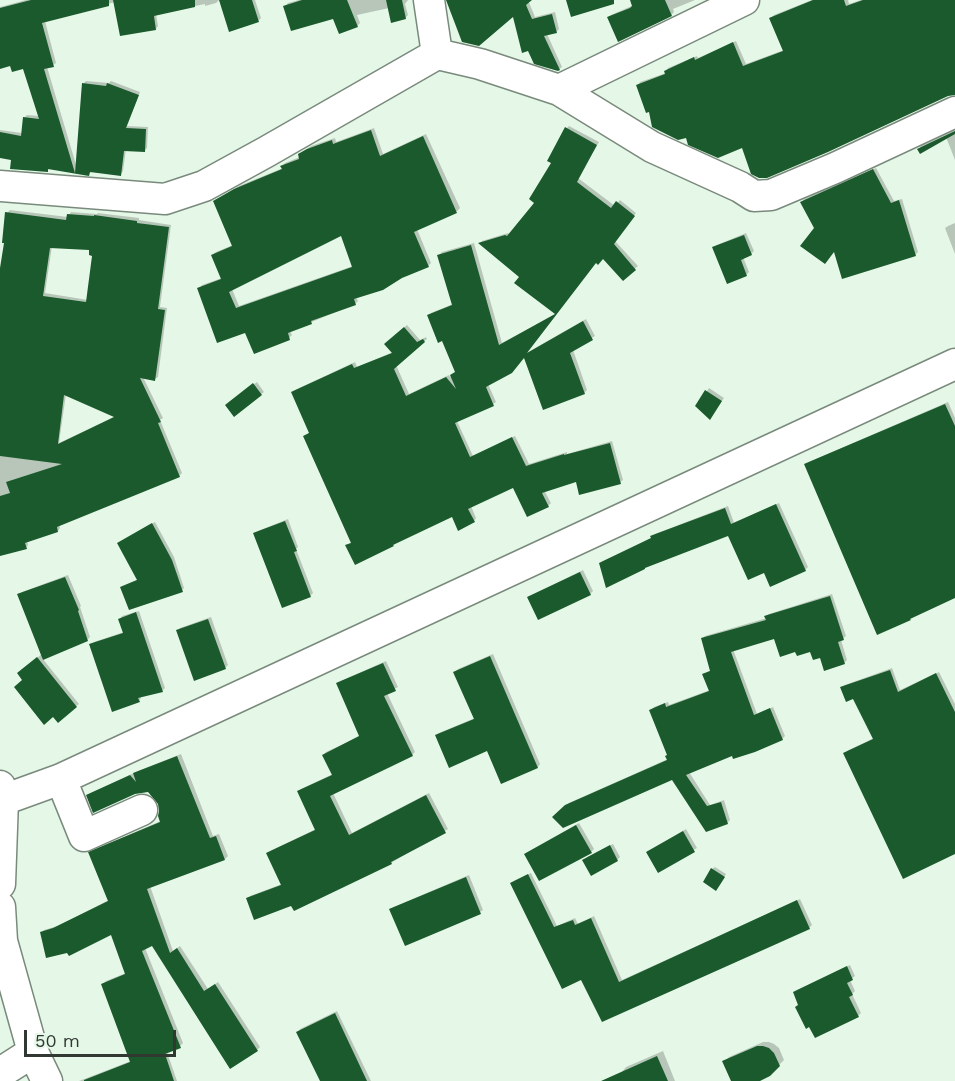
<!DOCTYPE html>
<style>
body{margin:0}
#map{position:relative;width:955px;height:1081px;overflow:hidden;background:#e5f8e7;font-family:"Work Sans",sans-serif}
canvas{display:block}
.scale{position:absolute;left:24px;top:1030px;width:152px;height:27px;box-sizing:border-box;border:3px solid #313832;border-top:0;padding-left:8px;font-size:18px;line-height:21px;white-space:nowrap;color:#313832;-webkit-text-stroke:4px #e5f8e7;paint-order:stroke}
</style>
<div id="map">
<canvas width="955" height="1081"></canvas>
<div class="scale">50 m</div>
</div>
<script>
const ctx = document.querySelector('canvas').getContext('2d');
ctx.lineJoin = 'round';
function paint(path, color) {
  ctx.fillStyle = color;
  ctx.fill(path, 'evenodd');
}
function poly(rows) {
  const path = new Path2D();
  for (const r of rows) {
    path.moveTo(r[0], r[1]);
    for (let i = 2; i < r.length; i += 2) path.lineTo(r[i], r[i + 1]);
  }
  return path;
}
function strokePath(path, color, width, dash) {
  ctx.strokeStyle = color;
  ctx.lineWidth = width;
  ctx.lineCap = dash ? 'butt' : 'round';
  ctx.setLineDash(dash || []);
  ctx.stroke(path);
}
const shadow = poly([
 [26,0,219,0,216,3,205,6,205,4,156,14,158,26,156,29,115,2,45,21,56,63,53,65,47,67,77,168,83,84,86,81,109,83,111,81,140,92,127,126,148,127,147,148,145,150,126,149,123,171,121,174,92,171,89,174,50,168,47,171,12,159,0,157,0,130,22,133,24,118,27,115,40,116,24,67,11,64,0,67,0,7],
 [221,0,255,0,261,18,258,21],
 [299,0,408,0,405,4,408,15,405,18,389,8,357,15,360,23,357,26,334,17,285,6,288,3],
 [448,0,528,0,535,17,555,12,559,29,556,32,547,34,562,67,559,69,529,49,514,14],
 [631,0,695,0,673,9,674,12,671,15,609,17,611,15,634,5],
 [812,0,848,0,849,4,861,0,955,0,955,93,743,146,687,136,650,110,638,85,640,82,666,73,666,71,668,68,697,56,698,58,736,41,746,64,784,50,771,18,774,15],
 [569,126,599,142,578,178,615,206,620,200,636,213,615,241,638,266,623,279,603,257,596,262,521,276,480,243,482,241,508,233,510,235,536,202,567,128],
 [374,128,383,154,426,134,460,208,457,211,417,229,431,263,428,266,356,297,358,301,355,304,290,331,292,335,289,338,246,331,199,289,202,285,222,278,212,255,216,252,233,245,215,201,239,186,283,168,282,166,285,163,300,157,299,154,311,146,335,138,336,142],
 [342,234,353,266,239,306,232,289],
 [955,130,955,160,946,137,919,149,921,146],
 [876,168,894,201,902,199,918,252,915,255,835,249,816,228,802,202,804,199],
 [10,210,68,217,71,212,97,214,98,213,139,218,139,220,171,225,160,307,167,308,158,377,155,379,143,377,163,418,160,420,182,473,179,476,59,524,60,528,58,531,27,540,28,545,26,548,0,555,0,277,5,242,7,213],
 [52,246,91,249,93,255,88,300,45,293],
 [66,394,116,416,59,443],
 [955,223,955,254,945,228,948,226],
 [746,233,754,251,751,254,743,257,749,272,746,275,714,247,717,245],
 [474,243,502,343,556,314,525,354,586,319,595,336,573,350,587,390,584,393,524,355,488,384,496,402,493,404,457,421,473,456,515,436,529,464,567,452,567,454,612,441,623,480,620,482,577,480,544,490,551,503,548,506,514,486,471,506,476,518,474,521,452,515,347,545,352,542,305,436,310,432,292,392,295,390,355,362,357,367,393,352,386,344,407,325,420,340,426,337,427,339,396,365,409,394,449,375,450,377,457,371,443,339,429,315,431,313,453,304,439,255,442,252],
 [257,382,264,392,234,415,229,402],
 [709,388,724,398,710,418,707,391],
 [948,402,955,418,955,596,913,616,910,619,878,633,806,465,809,462],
 [779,503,808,567,805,570,765,571,729,535,600,564,603,561,652,538,655,534,728,506,734,523],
 [288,519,298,547,296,549,313,593,310,596,255,534,258,531],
 [155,522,174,557,184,588,182,590,122,587,125,585,139,579,121,541],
 [583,570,593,591,590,594,529,597,532,595],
 [68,575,81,606,80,607,90,637,87,640,42,658,79,704,76,706,24,680,21,670,42,654,19,595,22,592],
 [832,594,846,636,841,640,847,660,844,663,821,656,811,650,796,650,775,637,733,649,757,714,773,707,785,736,782,739,732,754,689,772,710,805,724,800,730,820,727,823,672,779,554,817,569,803,668,759,669,755,651,710,654,707,668,702,669,705,710,690,704,674,711,670,702,639,705,636,767,618,766,616,769,614],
 [139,611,165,688,162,691,141,696,141,698,139,701,91,644,94,642,124,632,120,619,122,616],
 [211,617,228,665,225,668,178,631,180,628],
 [493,654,540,764,538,767,502,782,488,749,437,735,439,733,475,718,455,672,458,669],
 [386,661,398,687,387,693,415,752,412,755,333,793,352,833,429,793,448,829,391,863,292,904,248,898,250,896,282,884,268,853,270,851,316,829,299,792,301,789,333,774,324,755,326,752,361,736,338,684,341,681],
 [892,668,900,690,939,672,955,704,955,852,847,751,874,738,854,697,842,687,845,685],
 [181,754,213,836,219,834,228,856,225,859,150,886,173,951,180,946,208,989,218,982,260,1047,257,1050,152,944,145,948,183,1043,180,1046,167,1052,177,1081,79,1081,131,1061,103,984,106,981,126,973,112,933,41,933,44,930,58,926,109,900,90,853,93,850,161,821,159,803,149,790,91,793,134,773,135,774,138,771],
 [579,823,594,849,591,852,528,852],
 [686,829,697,848,658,871,648,852],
 [613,844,620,857,617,860,587,857],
 [715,867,726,874,719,886,712,869],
 [531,873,557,926,575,918,578,924,594,916,622,980,800,899,812,925,809,928,602,1020,582,978,514,881],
 [469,875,483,910,480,912,406,944,391,909,394,907],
 [850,965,855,976,850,980,855,991,852,994,861,1013,858,1016,800,1004,794,992,797,990],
 [337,1011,371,1081,321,1081,298,1032,300,1029],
 [763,1042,769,1042,774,1044,779,1048,784,1060,769,1075,757,1081,732,1081,724,1062,729,1057],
 [663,1051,675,1081,624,1081,621,1073,626,1067]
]);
const building = poly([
 [31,0,109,0,109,6,42,23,54,67,44,69,75,173,82,83,106,86,107,83,139,95,126,128,146,129,145,152,124,151,121,176,90,172,89,176,48,169,48,172,10,169,11,160,0,158,0,132,21,136,23,117,39,119,23,69,12,72,10,66,0,69,0,8],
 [113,0,195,0,195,7,154,16,156,30,120,36],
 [219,0,252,0,259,22,229,32],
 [302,0,347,0,358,27,339,34,333,19,291,31,283,6],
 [386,0,402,0,406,19,391,23],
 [446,0,532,0,526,5,532,19,552,14,557,33,544,36,560,70,558,71,534,64,528,51,522,53,513,17,479,46,462,42],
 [566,0,614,0,614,4,571,17],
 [630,0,665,0,672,16,618,42,607,17,630,8,632,6],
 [813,0,844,0,846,6,863,0,955,0,955,95,948,96,828,152,767,178,759,178,751,174,742,148,718,158,688,145,686,138,678,140,652,127,649,112,646,113,636,85,665,74,664,71,694,57,695,60,733,42,743,66,783,51,769,18],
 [565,127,597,145,577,182,611,208,616,201,635,216,614,244,636,270,623,281,603,259,598,265,596,263,527,353,583,321,593,340,570,353,585,394,543,410,524,358,512,373,486,387,494,406,455,423,470,457,512,437,526,466,564,454,564,455,610,443,621,484,579,495,576,482,542,493,549,507,527,517,513,488,468,509,475,522,458,531,452,517,393,545,394,546,355,565,345,545,351,543,303,436,309,433,291,392,352,364,354,368,392,353,384,344,404,327,417,342,423,339,425,342,394,369,406,396,446,377,456,389,450,375,455,372,442,341,438,343,427,315,452,305,437,255,471,245,499,345,555,314,514,283,519,277,478,243,505,235,507,236,534,203,529,199,551,163,547,161],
 [371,130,380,156,423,136,457,213,414,232,429,267,402,278,383,290,354,299,356,305,311,321,312,324,288,333,290,340,254,354,245,333,217,343,197,288,221,279,211,255,232,246,213,201,234,189,282,169,280,166,299,159,298,154,307,149,332,140,333,144],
 [341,236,352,267,236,308,229,292],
 [955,131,955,134,920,154,917,149],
 [873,169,891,203,899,200,916,256,842,279,834,252,825,264,800,246,814,228,800,202],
 [5,212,66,220,67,214,94,216,94,215,137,221,137,223,169,227,158,309,165,310,155,381,140,378,161,422,158,423,180,477,57,527,58,532,25,543,27,549,0,556,0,496,10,493,6,482,62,464,0,456,0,268,4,243,2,243],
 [50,248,89,250,89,255,92,256,86,302,43,296],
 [64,395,114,417,58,444],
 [744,235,752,255,741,260,747,276,727,284,712,247],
 [253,383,262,395,234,417,225,405],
 [705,390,722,401,710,420,695,406],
 [945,404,955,426,955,598,910,619,911,620,877,635,804,464],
 [776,504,806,571,770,587,764,573,748,580,728,536,645,568,645,569,606,588,599,563,651,538,650,536,725,508,731,524],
 [285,521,297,551,294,552,311,597,282,608,253,533],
 [152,523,172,560,183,592,129,610,120,587,137,580,117,543],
 [580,572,591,595,538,620,527,597],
 [65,577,79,610,78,611,88,641,43,660,17,594],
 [830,596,844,640,838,642,845,664,824,671,820,658,813,660,810,652,797,656,795,652,780,657,774,639,731,652,754,715,770,708,783,740,755,752,733,759,732,756,686,775,707,806,721,802,728,824,706,832,672,780,563,828,552,817,565,805,667,760,665,756,667,755,649,710,665,703,666,707,709,691,702,674,710,671,701,638,766,620,764,616],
 [136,612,163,692,138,698,140,702,112,712,89,644,123,633,118,619],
 [208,619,226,669,194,681,176,630],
 [490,656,538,768,501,784,487,751,449,768,435,735,474,719,453,672],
 [37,657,77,707,58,723,53,717,44,725,14,687,22,680,17,673],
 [383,663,396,691,384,696,413,756,330,796,349,835,426,795,446,833,391,862,392,864,294,911,291,906,254,920,246,898,281,885,266,853,315,830,297,791,332,775,322,755,359,736,336,683],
 [890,670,898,692,936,673,955,712,955,854,903,879,843,753,873,739,853,699,846,702,840,687],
 [177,756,210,838,216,836,225,860,147,889,170,953,177,948,204,991,215,984,258,1051,230,1069,152,946,142,951,181,1048,165,1054,174,1081,84,1081,84,1080,130,1062,101,984,125,974,111,935,69,956,67,953,46,958,40,932,53,928,108,901,88,852,160,822,158,816,159,811,158,804,148,792,135,794,93,813,86,795,130,775,136,782,133,773],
 [576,825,592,853,539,881,524,854],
 [683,831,695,852,658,873,646,852],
 [610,845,618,861,591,876,582,860],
 [711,868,725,877,716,891,703,882],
 [528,874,554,927,573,920,575,925,591,918,619,982,797,900,810,929,602,1022,581,980,562,989,510,883],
 [466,877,481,914,405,946,389,909],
 [847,966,853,980,847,983,853,995,849,997,859,1017,815,1038,809,1027,806,1029,795,1007,798,1005,793,992],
 [335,1013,367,1081,320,1081,296,1032],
 [757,1046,763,1046,769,1048,774,1053,780,1066,770,1076,760,1081,731,1081,722,1061],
 [657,1056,668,1081,601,1081]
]);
const minor = poly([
 [429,0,437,54],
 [559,90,744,0],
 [0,186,165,199,204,186,266,152,437,54,480,64,559,90,652,147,740,187,754,196,771,195,835,168,955,112],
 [61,779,84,836,142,810],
 [0,786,3,800,0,884],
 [3,800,61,779,955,364],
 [0,907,2,941,33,1052,47,1081],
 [0,1073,33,1052]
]);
paint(shadow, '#0003');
paint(building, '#1a5a2c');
strokePath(minor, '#798a7c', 33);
strokePath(minor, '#fff', 30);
</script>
